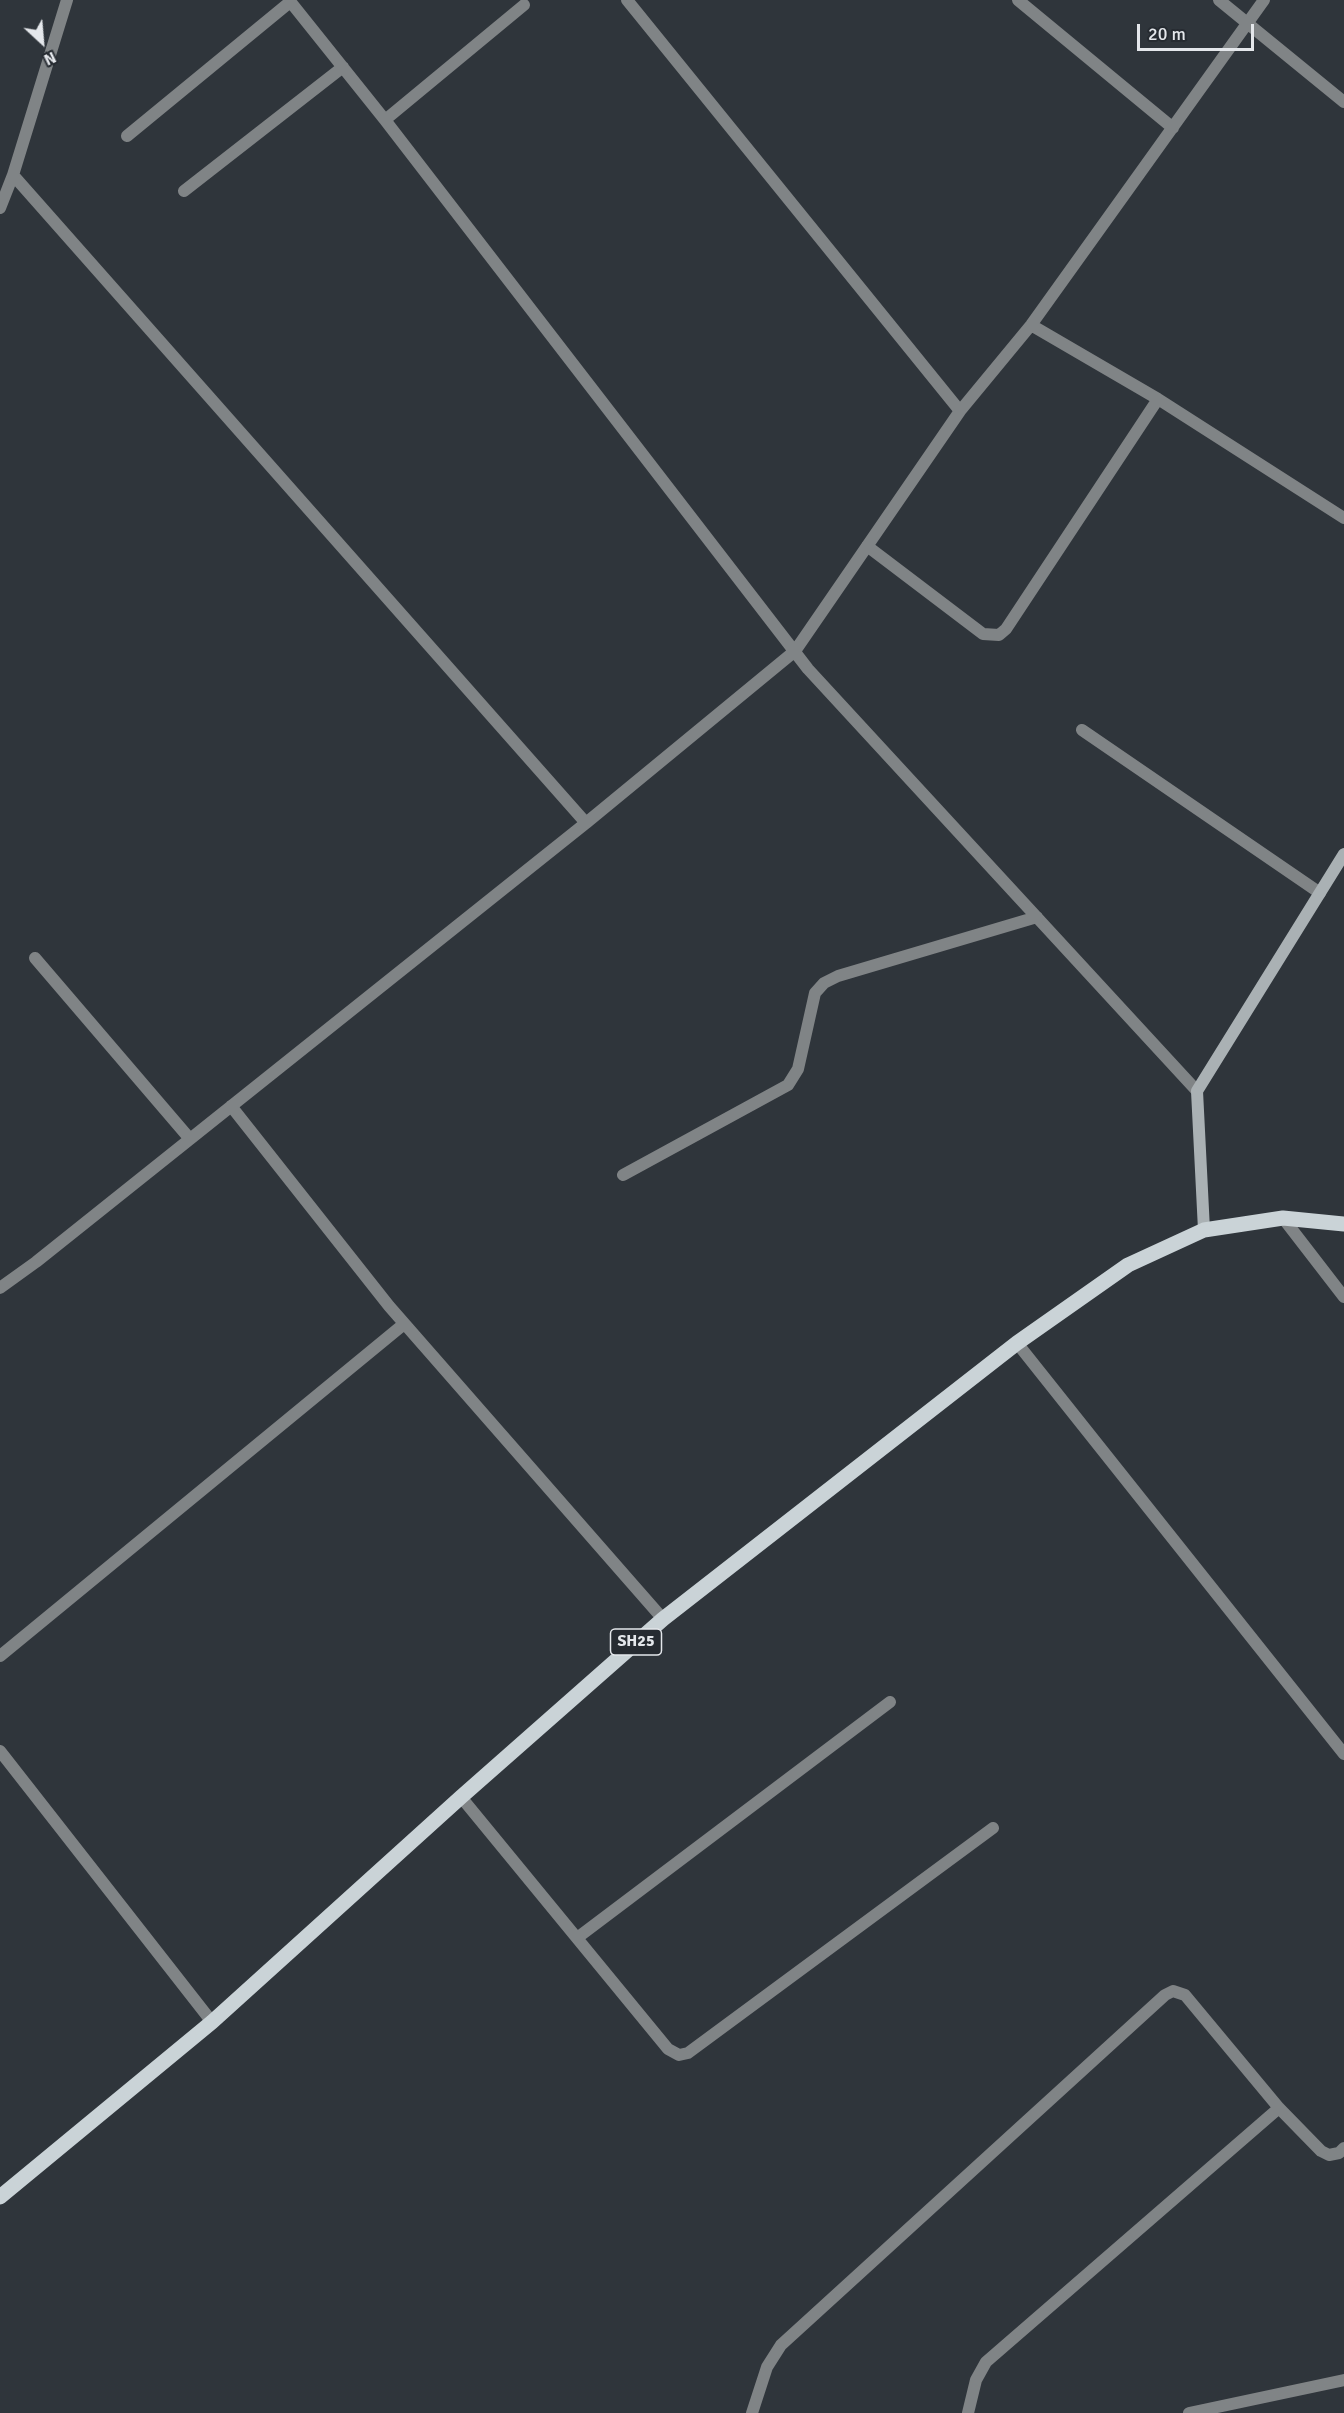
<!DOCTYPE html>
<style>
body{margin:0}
#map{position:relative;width:1344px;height:2413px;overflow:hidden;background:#2f353b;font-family:Signika,sans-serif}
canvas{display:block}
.north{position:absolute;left:12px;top:12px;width:60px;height:60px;-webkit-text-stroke:4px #262b31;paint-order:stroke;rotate:154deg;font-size:16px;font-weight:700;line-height:24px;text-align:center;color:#e4e7eb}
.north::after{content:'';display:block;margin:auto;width:21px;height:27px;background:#e4e7eb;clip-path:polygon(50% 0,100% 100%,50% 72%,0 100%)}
.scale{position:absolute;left:1137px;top:24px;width:117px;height:27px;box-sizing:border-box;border:3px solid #e4e7eb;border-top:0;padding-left:8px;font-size:18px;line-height:21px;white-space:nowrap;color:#e4e7eb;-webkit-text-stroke:4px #262b31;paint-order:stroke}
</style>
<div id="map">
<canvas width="1344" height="2413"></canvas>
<div class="north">N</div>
<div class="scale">20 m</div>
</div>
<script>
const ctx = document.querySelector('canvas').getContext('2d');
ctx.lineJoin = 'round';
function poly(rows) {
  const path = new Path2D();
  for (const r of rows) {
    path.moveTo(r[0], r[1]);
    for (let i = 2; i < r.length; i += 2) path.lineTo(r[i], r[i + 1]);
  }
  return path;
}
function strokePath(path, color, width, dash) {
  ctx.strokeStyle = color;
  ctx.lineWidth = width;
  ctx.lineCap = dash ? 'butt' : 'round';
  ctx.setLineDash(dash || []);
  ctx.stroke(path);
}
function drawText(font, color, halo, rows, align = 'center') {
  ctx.font = font + ' Signika,sans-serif';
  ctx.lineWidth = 4.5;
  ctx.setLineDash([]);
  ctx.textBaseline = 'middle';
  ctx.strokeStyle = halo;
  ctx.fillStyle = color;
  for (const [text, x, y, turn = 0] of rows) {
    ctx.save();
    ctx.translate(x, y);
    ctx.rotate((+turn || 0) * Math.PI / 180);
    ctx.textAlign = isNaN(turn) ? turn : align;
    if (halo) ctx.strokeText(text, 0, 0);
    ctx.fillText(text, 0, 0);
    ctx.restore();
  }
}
const lane = poly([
 [1017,1343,1344,1754],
 [461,1797,668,2049,679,2055,688,2053,993,1828],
 [577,1938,890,1702],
 [752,2413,767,2367,781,2345,1165,1995,1173,1991,1185,1995,1279,2108,1321,2151,1329,2155,1339,2153,1344,2148],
 [968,2413,976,2380,986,2362,1279,2108]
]);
const street = poly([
 [67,0,13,175,586,823,795,651,960,411,1031,325,1264,0],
 [289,0,385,120,808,669,1197,1091],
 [627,0,960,411],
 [1018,0,1173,128],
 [1219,0,1344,102],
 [385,120,524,5],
 [127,136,290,2],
 [184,191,343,67],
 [0,208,13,175],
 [1031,325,1158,399,1344,518],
 [867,546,983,634,999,635,1006,629,1158,399],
 [1082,730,1320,893],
 [35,958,190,1139],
 [231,1106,389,1306,663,1619],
 [623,1175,788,1085,798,1069,815,993,824,983,838,976,1037,917],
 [1283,1218,1344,1297],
 [0,1288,36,1262,586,823],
 [0,1656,404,1324],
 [0,1751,212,2022],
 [1189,2413,1344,2380]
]);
const secondary = poly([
 [1204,1230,1197,1091,1344,854]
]);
const primary = poly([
 [0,2197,212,2022,461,1797,663,1619,1017,1343,1128,1265,1204,1230,1283,1218,1344,1224]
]);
const shields = [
 [636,1642,51]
];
const shieldNames = [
 ["SH25",636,1642]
];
strokePath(lane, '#808486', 12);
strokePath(street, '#808486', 12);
strokePath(secondary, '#aab1b4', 12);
strokePath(primary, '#cad3d7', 15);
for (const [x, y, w] of shields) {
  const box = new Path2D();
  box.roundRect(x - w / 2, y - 13, w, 26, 4.5);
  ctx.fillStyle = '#262b31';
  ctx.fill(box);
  strokePath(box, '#e4e7eb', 1.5);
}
drawText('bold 16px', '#e4e7eb', null, shieldNames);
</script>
